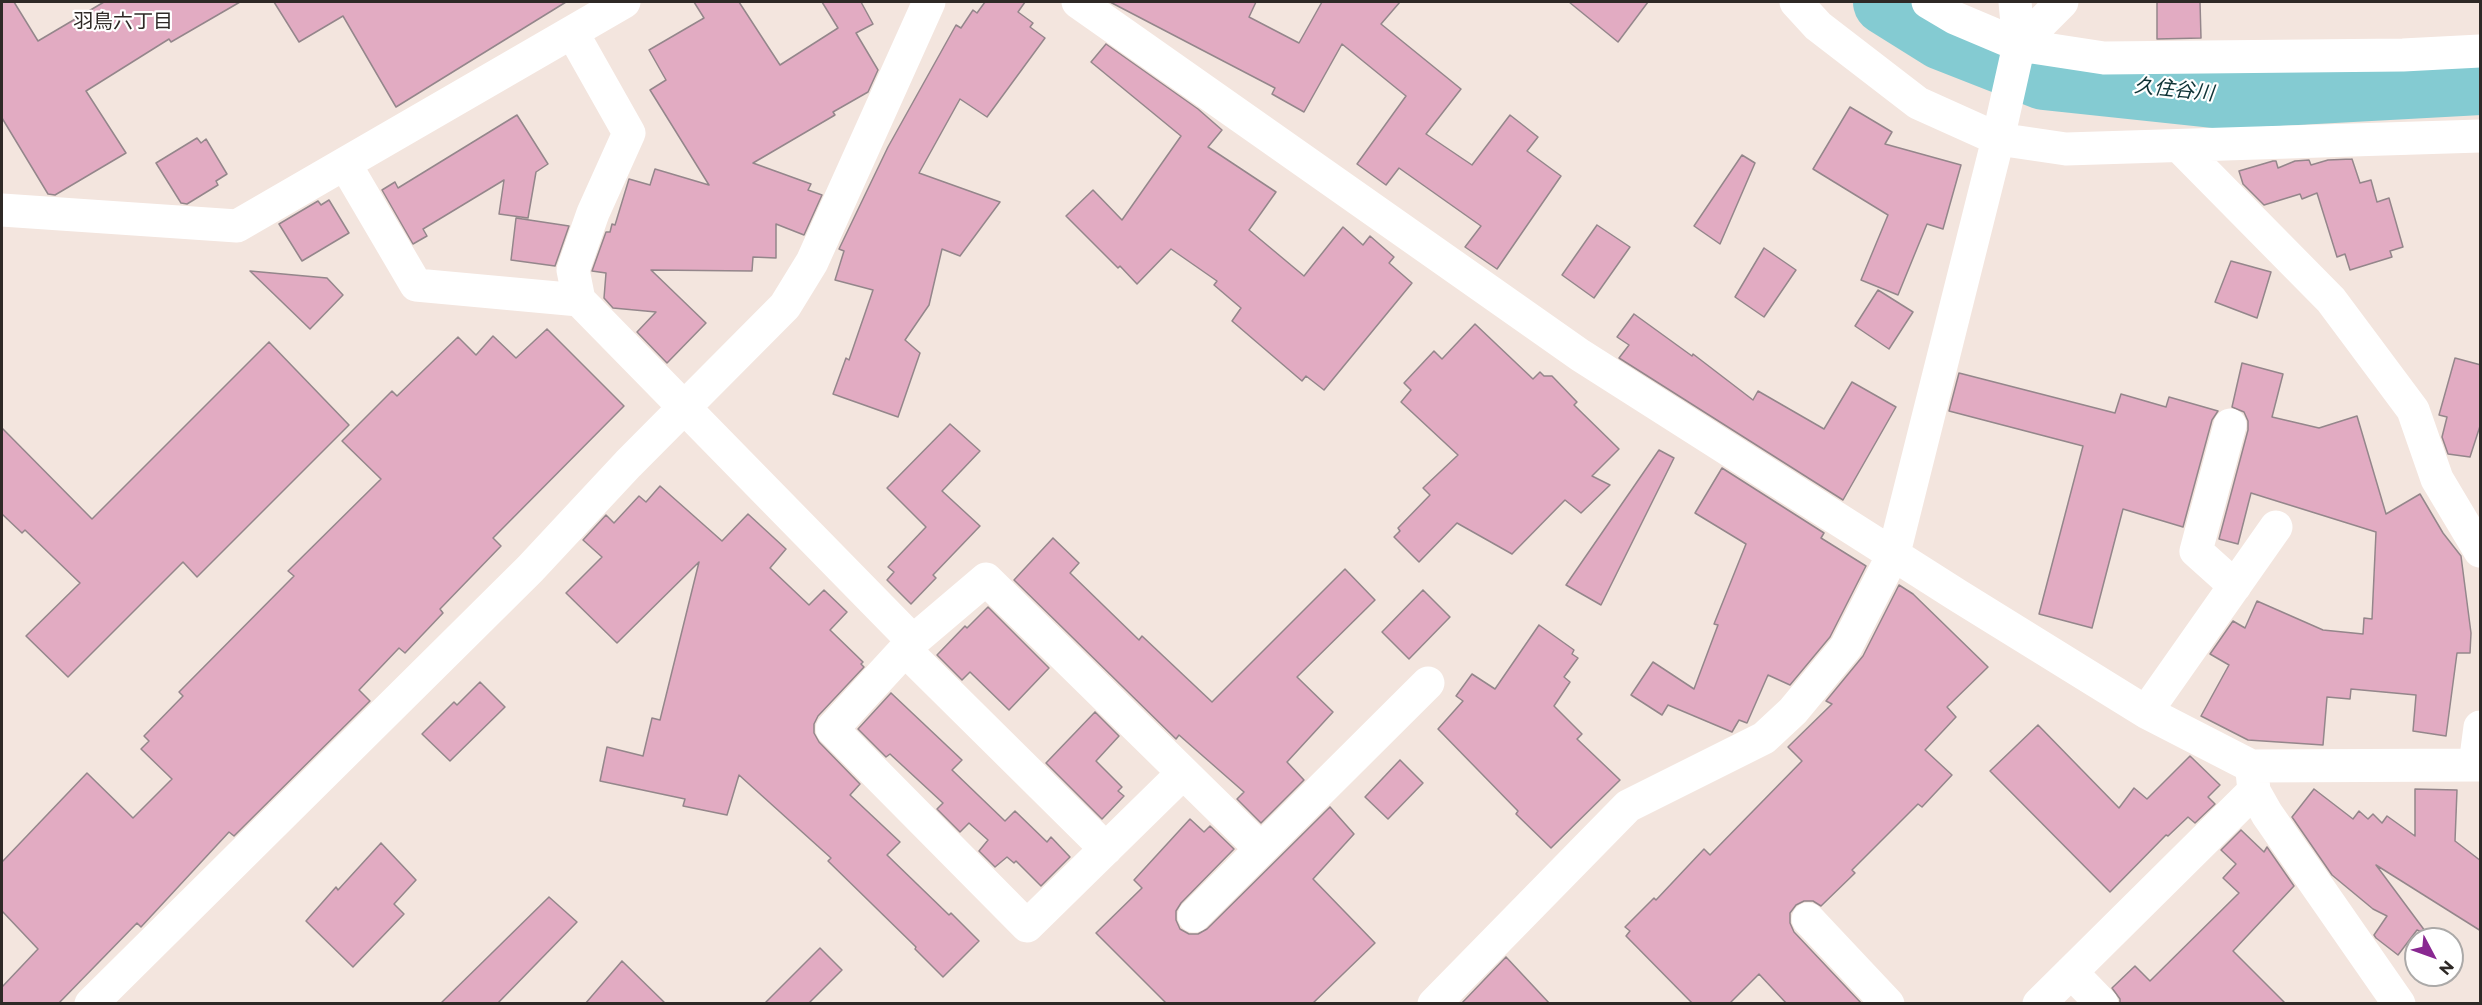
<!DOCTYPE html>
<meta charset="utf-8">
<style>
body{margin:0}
#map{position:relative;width:2482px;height:1005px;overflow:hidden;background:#f3e5de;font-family:Montserrat,sans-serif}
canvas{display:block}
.frame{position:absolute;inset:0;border:3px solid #2e2926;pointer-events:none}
.north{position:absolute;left:2404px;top:927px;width:60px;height:60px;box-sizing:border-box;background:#fff;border:2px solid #aba9a8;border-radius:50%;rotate:131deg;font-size:16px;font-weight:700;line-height:24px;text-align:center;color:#2e2926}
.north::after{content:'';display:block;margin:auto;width:21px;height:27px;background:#892891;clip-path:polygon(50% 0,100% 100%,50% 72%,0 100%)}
</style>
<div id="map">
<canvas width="2482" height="1005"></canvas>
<div class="frame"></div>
<div class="north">N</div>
</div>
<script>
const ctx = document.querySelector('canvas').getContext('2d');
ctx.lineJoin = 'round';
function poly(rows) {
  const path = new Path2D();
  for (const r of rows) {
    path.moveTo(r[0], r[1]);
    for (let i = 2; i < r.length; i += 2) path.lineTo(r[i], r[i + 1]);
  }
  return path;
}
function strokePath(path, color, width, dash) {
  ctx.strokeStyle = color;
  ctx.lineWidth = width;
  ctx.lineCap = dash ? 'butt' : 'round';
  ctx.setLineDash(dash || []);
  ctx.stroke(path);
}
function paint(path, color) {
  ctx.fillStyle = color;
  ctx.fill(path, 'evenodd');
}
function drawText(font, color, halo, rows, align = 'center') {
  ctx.font = font + ' Montserrat,"Noto Sans JP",sans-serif';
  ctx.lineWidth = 4.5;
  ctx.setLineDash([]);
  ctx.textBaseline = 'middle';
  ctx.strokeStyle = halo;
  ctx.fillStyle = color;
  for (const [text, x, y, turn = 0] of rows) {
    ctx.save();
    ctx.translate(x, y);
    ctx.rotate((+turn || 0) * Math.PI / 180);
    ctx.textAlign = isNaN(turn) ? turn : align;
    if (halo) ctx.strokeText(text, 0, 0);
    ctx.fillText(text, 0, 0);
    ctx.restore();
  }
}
const river = poly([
 [1886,2,1942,37,2044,77,2223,96,2480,82]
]);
const building = poly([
 [2,2,14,2,38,41,104,2,240,2,171,42,169,39,86,91,126,153,55,195,48,194,2,118,2,2],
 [274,2,566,2,396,107,343,16,299,42,274,2],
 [694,2,739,2,780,65,838,28,822,2,861,2,873,24,856,33,878,70,868,92,833,112,835,115,753,163,811,184,808,190,822,195,804,235,776,224,776,258,753,257,752,271,651,270,706,323,667,363,637,332,656,312,613,308,604,298,606,273,592,271,606,232,610,232,612,224,615,225,629,179,650,185,655,169,709,185,650,90,666,80,649,50,704,18,694,2],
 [985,2,1025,2,1018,12,1033,23,1030,27,1045,38,987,117,960,99,919,173,1000,202,960,256,942,249,929,305,905,340,920,353,898,417,833,394,846,358,849,360,873,290,835,280,844,251,839,249,888,147,956,25,961,28,973,10,977,13,985,2],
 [1110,2,1256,2,1249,17,1299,43,1322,2,1400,2,1381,24,1461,89,1426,134,1472,165,1510,115,1538,137,1527,151,1561,176,1497,269,1465,247,1481,226,1399,168,1386,185,1357,164,1406,96,1342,44,1304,112,1272,94,1275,88,1110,2],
 [1569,2,1648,2,1618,42,1569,2],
 [2157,2,2200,2,2201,38,2157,39,2157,2],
 [1106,44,1198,109,1222,130,1208,147,1276,192,1249,230,1304,276,1343,227,1363,245,1370,236,1394,257,1389,263,1412,283,1324,390,1306,376,1302,381,1232,321,1241,308,1214,285,1217,281,1171,249,1137,284,1120,266,1118,268,1066,216,1093,190,1122,220,1181,136,1091,62,1106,44],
 [1850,107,1892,132,1885,144,1961,165,1943,229,1927,224,1898,295,1861,280,1888,215,1813,169,1850,107],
 [517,115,548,164,536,172,528,218,499,214,504,180,423,229,427,236,413,244,382,190,395,182,398,188,517,115],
 [197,138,201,143,206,139,227,174,216,181,218,185,187,204,181,203,156,163,197,138],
 [1742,155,1755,163,1720,244,1694,226,1742,155],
 [2352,159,2360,183,2371,180,2377,202,2389,198,2403,247,2390,251,2392,257,2350,270,2345,254,2337,257,2317,193,2302,199,2300,194,2264,205,2243,184,2239,171,2273,161,2276,161,2278,168,2295,161,2309,160,2311,165,2328,160,2352,159],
 [329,200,349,233,302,261,279,224,318,201,321,205,329,200],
 [516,218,569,226,555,266,511,260,516,218],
 [1597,225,1630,247,1594,298,1562,275,1597,225],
 [1764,248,1796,270,1764,317,1735,297,1764,248],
 [2231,261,2271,272,2257,318,2215,302,2231,261],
 [250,271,327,278,343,295,310,329,250,271],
 [1878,290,1913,312,1889,349,1855,326,1878,290],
 [1634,314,1692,356,1693,354,1753,400,1758,391,1824,429,1852,382,1896,407,1843,500,1619,358,1629,345,1617,337,1634,314],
 [1475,324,1533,379,1540,372,1544,376,1552,376,1577,402,1574,405,1619,449,1592,476,1610,485,1581,513,1565,500,1512,554,1457,523,1419,562,1394,537,1400,531,1398,528,1430,495,1423,488,1458,455,1401,402,1411,390,1404,383,1434,351,1442,359,1475,324],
 [547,329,624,406,493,538,501,546,440,609,443,613,405,653,399,648,359,690,370,701,234,836,229,832,141,927,137,923,58,1004,2,1004,2,987,38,949,2,911,2,862,87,773,133,818,172,779,141,749,149,741,144,736,183,696,179,692,294,576,288,571,381,479,342,441,392,391,397,396,458,337,476,355,493,336,516,358,547,329],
 [269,342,349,425,197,577,183,562,68,677,26,636,80,583,25,530,22,533,2,514,2,428,92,519,269,342],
 [2455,358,2481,365,2481,423,2470,457,2448,454,2442,437,2447,417,2439,415,2455,358],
 [2242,363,2283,374,2272,417,2319,428,2357,416,2386,514,2420,494,2443,533,2461,556,2471,633,2470,653,2457,653,2446,736,2413,731,2416,695,2351,689,2350,699,2327,697,2323,745,2248,740,2201,716,2229,665,2210,654,2233,621,2245,628,2257,601,2323,630,2363,634,2364,618,2372,619,2376,532,2251,493,2238,544,2219,539,2248,430,2248,421,2244,412,2232,407,2242,363],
 [1959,373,2115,413,2121,394,2166,407,2169,397,2218,411,2212,420,2183,527,2123,509,2092,628,2039,614,2083,446,1949,411,1959,373],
 [950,424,980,451,942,491,980,526,933,575,936,578,911,604,887,580,894,572,888,567,926,527,887,488,950,424],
 [1659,450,1674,458,1601,605,1566,585,1659,450],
 [1722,468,1824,533,1821,538,1866,566,1830,637,1790,685,1768,675,1747,723,1739,720,1732,732,1668,705,1662,715,1631,695,1653,662,1694,689,1718,625,1714,624,1746,544,1695,513,1722,468],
 [660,486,722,541,748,514,786,549,770,568,809,605,824,590,847,612,830,630,863,662,861,664,864,667,818,716,814,724,814,733,819,742,860,784,850,795,900,842,887,855,949,915,951,913,979,941,943,977,915,949,916,947,828,861,831,858,739,775,727,815,683,806,685,799,600,781,607,747,643,756,652,718,660,720,699,562,617,643,566,593,602,557,583,540,606,515,614,523,639,496,646,502,660,486],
 [1053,538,1079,563,1070,573,1139,640,1142,636,1212,702,1345,569,1375,600,1297,677,1333,712,1287,762,1304,780,1261,823,1237,799,1244,792,1179,735,1176,739,1014,580,1053,538],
 [1899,585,1913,594,1988,667,1947,707,1956,717,1925,750,1952,775,1922,807,1918,804,1852,870,1855,873,1821,906,1813,901,1804,901,1796,905,1790,913,1790,923,1794,932,1862,1004,1787,1004,1759,974,1729,1004,1693,1004,1626,936,1630,931,1625,927,1654,898,1656,900,1704,849,1710,855,1802,761,1788,747,1832,704,1826,701,1863,656,1899,585],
 [1423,590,1450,617,1409,659,1382,632,1423,590],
 [988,607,1049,668,1009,710,970,672,962,680,937,655,965,626,967,628,988,607],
 [1539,625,1574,650,1572,654,1578,658,1564,677,1570,682,1554,706,1582,734,1577,739,1620,780,1551,848,1516,814,1518,811,1438,729,1463,701,1456,696,1472,674,1495,689,1539,625],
 [480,682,505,707,450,761,422,734,454,702,457,705,480,682],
 [891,693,962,760,952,770,1005,821,1015,811,1047,842,1051,837,1070,857,1041,886,1016,861,1014,863,1007,857,995,867,979,851,988,840,969,823,960,832,937,809,943,803,890,754,886,757,858,729,891,693],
 [1095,712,1119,736,1096,761,1122,787,1118,791,1124,796,1102,819,1046,763,1095,712],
 [2038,725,2119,808,2134,788,2147,799,2190,756,2220,785,2208,797,2215,804,2195,823,2188,817,2168,836,2166,835,2110,892,1990,771,2038,725],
 [1400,760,1423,783,1388,819,1365,797,1400,760],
 [2314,789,2353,819,2359,811,2368,819,2373,814,2382,823,2387,816,2415,836,2415,789,2457,790,2455,841,2481,861,2481,931,2376,865,2428,935,2417,930,2398,955,2376,938,2374,935,2387,916,2373,909,2332,875,2292,817,2314,789],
 [1330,807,1354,834,1313,879,1375,943,1312,1004,1167,1004,1096,933,1142,888,1134,880,1190,819,1204,832,1210,826,1234,849,1181,903,1176,911,1176,920,1180,929,1189,934,1198,934,1207,929,1330,807],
 [2241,830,2264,852,2267,847,2294,886,2233,951,2286,1004,2120,1004,2120,999,2112,988,2135,966,2150,981,2239,893,2223,878,2236,864,2221,850,2241,830],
 [381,843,416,880,394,904,404,914,353,967,306,921,336,887,338,890,381,843],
 [549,897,577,922,497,1004,440,1004,549,897],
 [820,948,842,970,808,1004,764,1004,820,948],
 [1506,957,1550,1004,1461,1004,1506,957],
 [622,961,666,1004,585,1004,622,961]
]);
const minor = poly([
 [1078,2,1580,355,1957,595,2146,712,2251,766,2480,765],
 [1796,2,1818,26,1918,103,1998,139,2066,149,2480,136],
 [1928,2,1955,18,2019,45,2104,58,2403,55,2480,51],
 [572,32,629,133,593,213,573,270,579,300],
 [2019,45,2062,2],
 [2179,146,2331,300,2413,410,2437,479,2480,551],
 [345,164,416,285,579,300,913,641],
 [2,210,237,226,624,2],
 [2230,425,2196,551,2235,586],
 [905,650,1106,849],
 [2146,712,2276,527],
 [2475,765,2480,727],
 [2252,771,2254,791,2267,814,2399,1004],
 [1183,773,1027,926,832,729,913,641,986,579,1261,849],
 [1194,916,1428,683],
 [1808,919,1888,1004],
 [2071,972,2102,1004],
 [91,1004,530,569,628,464,785,306,812,262,929,2],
 [1434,1004,1628,806,1764,738,1793,711,1846,647,1894,553,1998,139,2019,45,2015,2],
 [2039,1004,2254,791]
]);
const neighbourhoodNames = [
 ["羽鳥六丁目",123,22]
];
const waterNames = [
 ["久住谷川",2174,90,6]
];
strokePath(river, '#84cbd2', 66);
paint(building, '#e2abc2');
strokePath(building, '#94868b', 1.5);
strokePath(minor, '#fff', 33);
drawText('20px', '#2e2926', '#fff', neighbourhoodNames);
drawText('italic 20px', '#0e3235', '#fff', waterNames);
</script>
